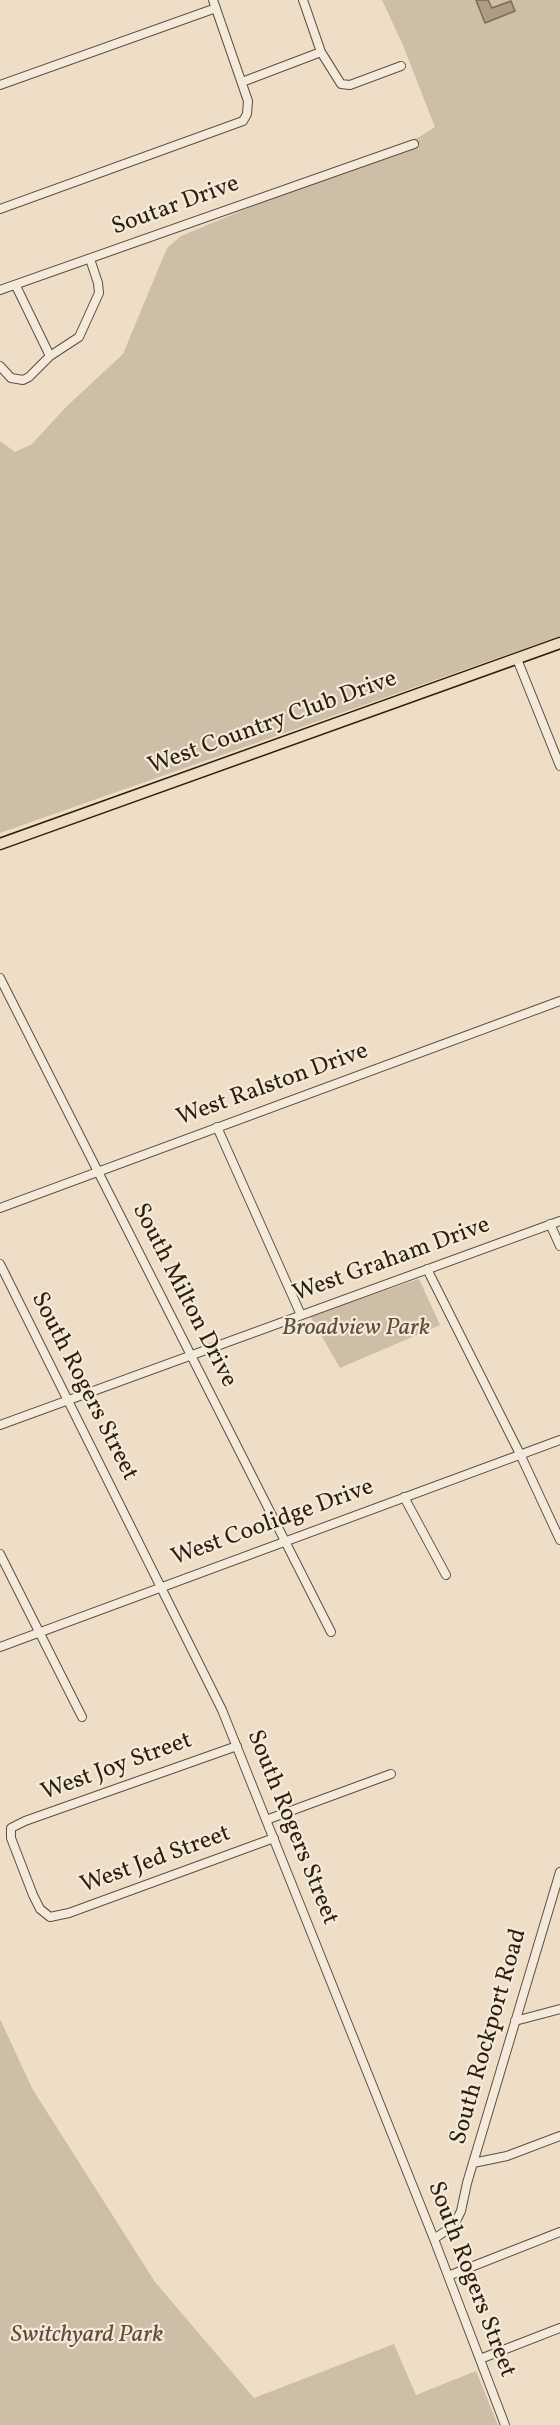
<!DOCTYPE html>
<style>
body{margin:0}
canvas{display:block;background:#eedec7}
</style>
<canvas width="560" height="2425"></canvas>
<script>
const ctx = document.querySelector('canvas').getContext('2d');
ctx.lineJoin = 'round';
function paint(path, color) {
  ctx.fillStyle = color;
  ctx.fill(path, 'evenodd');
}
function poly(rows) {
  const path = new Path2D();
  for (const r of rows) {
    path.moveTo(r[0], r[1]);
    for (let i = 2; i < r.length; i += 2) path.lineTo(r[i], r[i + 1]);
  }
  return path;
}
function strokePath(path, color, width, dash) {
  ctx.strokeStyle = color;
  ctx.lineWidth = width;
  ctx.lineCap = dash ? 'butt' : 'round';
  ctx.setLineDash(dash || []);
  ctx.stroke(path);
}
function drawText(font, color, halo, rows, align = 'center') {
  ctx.font = font + ' Vollkorn,serif';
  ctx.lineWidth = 4.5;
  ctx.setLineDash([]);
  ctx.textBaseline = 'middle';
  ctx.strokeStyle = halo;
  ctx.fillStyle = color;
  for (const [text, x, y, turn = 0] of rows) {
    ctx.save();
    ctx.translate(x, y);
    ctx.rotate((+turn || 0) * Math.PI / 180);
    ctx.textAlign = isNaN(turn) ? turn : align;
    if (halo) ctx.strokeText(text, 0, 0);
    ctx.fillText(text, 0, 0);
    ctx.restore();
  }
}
const green = poly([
 [382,0,560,0,560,636,0,833,0,441,15,452,32,444,66,407,123,354,167,248,181,236,421,136,435,127,402,43],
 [419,1279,440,1325,340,1368,310,1316],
 [0,2019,33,2090,155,2282,254,2398,394,2344,416,2395,476,2371,498,2425,0,2425]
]);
const water = poly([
 [476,0,488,0,492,8,511,1,515,11,485,23,476,0]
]);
const minor = poly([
 [303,0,321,52,341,84,350,85,401,66],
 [242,82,321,52],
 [0,85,216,8],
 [0,209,243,121,247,114,248,101,213,0],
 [16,286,50,356],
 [0,290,414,144],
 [0,366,11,378,23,380,29,377,50,356,79,337,99,293,98,283,90,259],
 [517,659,560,766],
 [0,978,331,1632],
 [217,1127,301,1315],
 [0,1208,560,1001],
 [550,1224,560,1246],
 [0,1264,222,1710,434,2239,505,2425],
 [427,1269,520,1454,560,1540],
 [0,1425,560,1221],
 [404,1497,446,1575],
 [0,1554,82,1717],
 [0,1647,560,1440],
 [237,1746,25,1821,11,1828,11,1838,33,1895,40,1909,50,1917,69,1913,274,1838],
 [266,1820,391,1774],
 [515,2021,560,2009],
 [473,2163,507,2156,560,2136],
 [434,2239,454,2225,461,2211,467,2183,560,1872],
 [448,2276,560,2232],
 [480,2359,560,2328]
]);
const major = poly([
 [0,844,560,643]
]);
const streetNames = [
 ["Soutar Drive",176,207,-20],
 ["West Country Club Drive",273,724,-20],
 ["West Ralston Drive",273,1086,-20],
 ["West Graham Drive",392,1261,-20],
 ["South Milton Drive",183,1296,63],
 ["South Rogers Street",83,1387,63],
 ["West Coolidge Drive",273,1524,-20],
 ["West Joy Street",117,1768,-20],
 ["South Rogers Street",291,1828,68],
 ["West Jed Street",156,1861,-20],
 ["South Rockport Road",490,2037,-74],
 ["South Rogers Street",470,2280,69]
];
const parkNames = [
 ["Broadview Park",356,1330],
 ["Switchyard Park",87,2337]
];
paint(green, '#cdbea7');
paint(water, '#ad9d87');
strokePath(water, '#7a6b55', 1.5);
strokePath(minor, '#5e4f3a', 10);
strokePath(major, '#2e1f0b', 13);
strokePath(minor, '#f4eadb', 8);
strokePath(major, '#eedec7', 10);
drawText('24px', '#2e1f0b', '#f4eadb', streetNames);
drawText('italic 24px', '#5e4f3a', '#f4eadb', parkNames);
</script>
